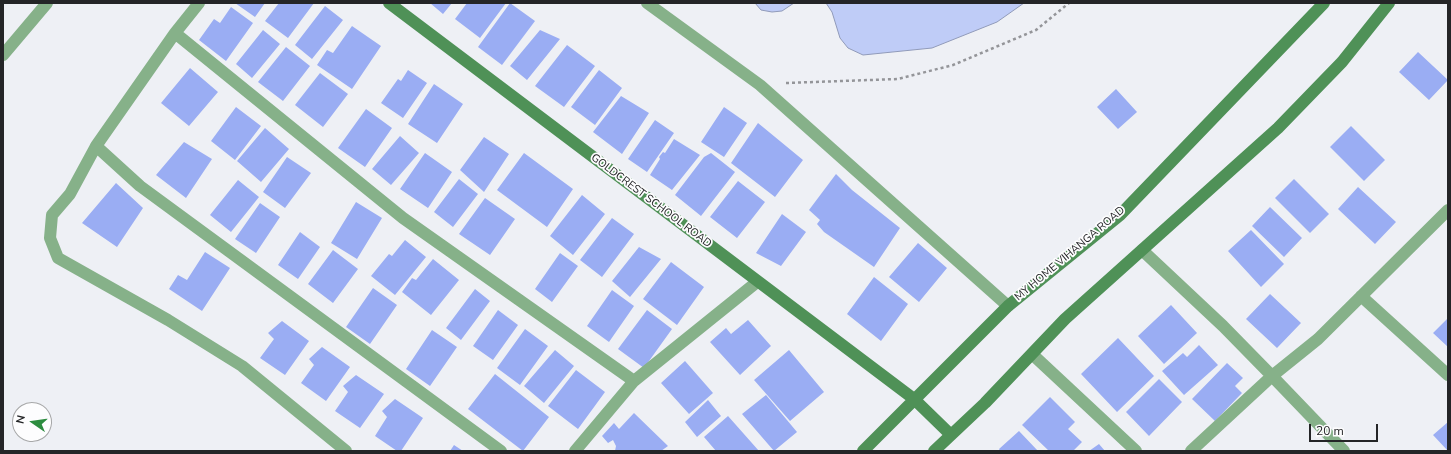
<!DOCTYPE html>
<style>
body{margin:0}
#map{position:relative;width:1451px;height:454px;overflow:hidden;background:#eef0f5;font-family:"Nunito Sans",sans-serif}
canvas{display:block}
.frame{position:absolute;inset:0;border:4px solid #242527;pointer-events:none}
.north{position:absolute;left:12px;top:402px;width:40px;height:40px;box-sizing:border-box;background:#fdfdfe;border:1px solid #a6a7a8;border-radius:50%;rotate:283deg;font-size:11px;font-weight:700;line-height:16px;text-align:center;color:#242527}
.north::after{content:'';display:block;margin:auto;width:14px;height:18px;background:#2c8c3f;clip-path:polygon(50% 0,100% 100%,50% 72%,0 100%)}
.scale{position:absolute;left:1309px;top:424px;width:69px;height:18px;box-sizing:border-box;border:2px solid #242527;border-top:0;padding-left:5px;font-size:12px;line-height:14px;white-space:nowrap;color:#242527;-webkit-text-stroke:3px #fdfdfe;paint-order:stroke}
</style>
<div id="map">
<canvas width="1451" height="454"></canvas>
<div class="frame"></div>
<div class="north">N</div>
<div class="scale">20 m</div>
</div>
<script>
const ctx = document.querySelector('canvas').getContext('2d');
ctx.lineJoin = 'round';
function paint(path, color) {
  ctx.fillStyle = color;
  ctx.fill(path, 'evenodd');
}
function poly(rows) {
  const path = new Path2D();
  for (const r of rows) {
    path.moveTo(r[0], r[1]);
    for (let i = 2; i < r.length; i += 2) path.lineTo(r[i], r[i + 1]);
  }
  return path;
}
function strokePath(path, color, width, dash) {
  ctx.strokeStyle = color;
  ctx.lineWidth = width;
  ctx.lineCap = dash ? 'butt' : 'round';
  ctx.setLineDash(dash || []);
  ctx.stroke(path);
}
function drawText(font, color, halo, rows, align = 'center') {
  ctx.font = font + ' "Nunito Sans",sans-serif';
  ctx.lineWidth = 3.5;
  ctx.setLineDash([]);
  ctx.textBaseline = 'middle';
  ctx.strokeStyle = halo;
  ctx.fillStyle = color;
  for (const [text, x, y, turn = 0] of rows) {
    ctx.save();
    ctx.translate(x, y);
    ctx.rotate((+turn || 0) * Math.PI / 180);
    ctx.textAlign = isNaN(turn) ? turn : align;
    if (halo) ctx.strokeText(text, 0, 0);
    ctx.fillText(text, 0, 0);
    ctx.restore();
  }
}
const water = poly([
 [755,3,794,3,782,11,772,12,761,10,755,3],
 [826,3,1024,3,997,22,932,48,863,55,848,48,840,38,832,12,826,3]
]);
const building = poly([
 [235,3,265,3,255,17],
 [279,3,314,3,288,38,265,21],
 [430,3,452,3,443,14],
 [467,3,506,3,480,38,455,19],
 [510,3,535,21,502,65,478,47],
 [325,6,343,20,312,59,295,45],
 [231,7,253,23,226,61,199,40,214,19,220,23],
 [352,26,381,46,352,89,317,65,327,50,333,53],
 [263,30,280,44,252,78,236,64],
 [540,30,560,39,527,80,510,66],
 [567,45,595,66,564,107,535,86],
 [286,47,310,66,283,101,258,82],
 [1418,52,1448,80,1429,100,1399,72],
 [190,68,218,92,189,126,161,103],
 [408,70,427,83,403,118,381,103,398,79,401,81],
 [599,70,622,88,595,125,571,107],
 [320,73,348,94,323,127,295,105],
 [434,84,463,104,437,143,408,124],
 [1116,89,1137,112,1118,129,1097,107],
 [621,96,649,113,622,154,593,132],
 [236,107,261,126,235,160,211,141],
 [724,107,747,123,724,157,701,142],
 [366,109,392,128,365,167,338,148],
 [655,120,674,133,647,172,628,159],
 [758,123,803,160,775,197,731,163],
 [1351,126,1385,160,1364,181,1330,147],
 [265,128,289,149,261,182,237,161],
 [400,136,419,153,391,185,372,169],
 [484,137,509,154,484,192,460,170],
 [674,139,700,155,672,190,650,175,660,159,659,157,663,152,665,153],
 [184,142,212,159,186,198,156,175],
 [425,153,452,172,428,208,400,189],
 [524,153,573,189,547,227,497,190],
 [711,153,735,172,701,216,675,195,704,157],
 [287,157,311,173,285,208,263,192],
 [836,174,852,190,900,228,874,267,824,232,817,224,820,220,809,210],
 [459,179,478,194,453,227,434,212],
 [1294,179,1329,214,1310,233,1275,198],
 [238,180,259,197,231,232,210,215],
 [738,181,765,202,737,238,710,217],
 [116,183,143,208,117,247,82,223],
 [1358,187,1396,222,1375,244,1338,209],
 [582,195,605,214,573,255,550,236],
 [485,198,515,219,490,255,459,234],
 [356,202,382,218,357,259,331,243],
 [260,203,280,217,256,253,235,239],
 [1270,207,1302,238,1284,257,1252,226],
 [782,214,806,232,781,266,756,253],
 [612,218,634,234,602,277,580,260],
 [1251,230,1284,264,1261,287,1228,251],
 [300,232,320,247,298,279,278,265],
 [405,240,426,257,395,295,371,276,389,254,392,256],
 [918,243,947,268,919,302,889,277],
 [639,247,661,259,630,297,612,281],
 [333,250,358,269,333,303,308,284],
 [205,252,230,268,202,311,169,289,178,275,187,280],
 [560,253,578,266,552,302,535,289],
 [433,259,459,280,431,315,402,292,412,278,416,280],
 [671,262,704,287,677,325,643,299],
 [874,277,908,304,881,341,847,314],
 [373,288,397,305,370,344,346,327],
 [475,289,490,301,461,340,446,328],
 [612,290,634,306,609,342,587,326],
 [1270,294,1301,323,1277,348,1246,319],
 [1171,305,1197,333,1164,364,1138,336],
 [498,310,518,325,493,360,473,346],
 [647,310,672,329,644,368,618,349],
 [1448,318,1448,347,1433,333],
 [748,320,771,346,740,375,710,342,726,328,731,334],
 [282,321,309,341,285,375,260,358,274,339,268,333],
 [525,329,548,346,520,385,497,368],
 [432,330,457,347,430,386,406,369],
 [1118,338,1154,376,1117,412,1081,374],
 [1199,345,1218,365,1184,395,1162,371,1183,353,1187,357],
 [322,347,350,367,326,401,301,383,314,365,309,359],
 [555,350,574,366,544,403,524,386],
 [789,350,824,392,790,421,754,380],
 [685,361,713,393,689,414,661,383],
 [1227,363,1243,378,1235,386,1242,393,1215,421,1192,399],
 [576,370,605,392,578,429,548,406],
 [495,374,549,417,523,451,468,409],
 [356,375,384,394,360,428,335,411,348,392,343,386],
 [1159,379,1182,402,1149,436,1126,412],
 [766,395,797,432,774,451,742,414],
 [1050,397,1075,422,1068,429,1082,442,1073,451,1049,451,1022,425],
 [395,399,423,418,401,451,397,451,375,436,387,417,382,411],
 [708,400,721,416,697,437,685,422],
 [634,413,668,446,661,451,615,451,616,446,613,440,608,443,602,436,614,423,619,429],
 [728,416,759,451,716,451,704,437],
 [1448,422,1448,451,1433,435],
 [1019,431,1038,451,1000,451,999,449],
 [1099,444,1105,451,1089,451],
 [454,445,463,451,450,451]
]);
const path = poly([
 [786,83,898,79,953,65,1036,30,1069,3]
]);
const street = poly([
 [199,3,175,33,96,146,140,186,501,451],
 [647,3,760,85,1008,306],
 [175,33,403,218,634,381],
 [3,55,47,3],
 [96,146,70,194,52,215,50,238,58,258,168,320,242,366,346,451],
 [1142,250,1223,326,1272,376,1318,339,1448,210],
 [1361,296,1448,375],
 [1032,354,1136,451],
 [575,451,634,381,757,282],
 [1191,451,1272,376,1344,451]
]);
const secondary = poly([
 [389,3,914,399,951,435],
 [863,451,1008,306,1120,215,1324,3],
 [934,451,985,403,1065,319,1278,128,1342,62,1389,3]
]);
const streetNames = [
 ["GOLDCREST SCHOOL ROAD",651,201,37],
 ["MY HOME VIHANGA ROAD",1070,254,-40]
];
paint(water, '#bfccf7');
strokePath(water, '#909ab9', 1);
paint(building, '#9aadf3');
strokePath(path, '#949599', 2.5, [3, 3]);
strokePath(street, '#86b189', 12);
strokePath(secondary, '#4f9157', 12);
drawText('11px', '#242527', '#fdfdfe', streetNames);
</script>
